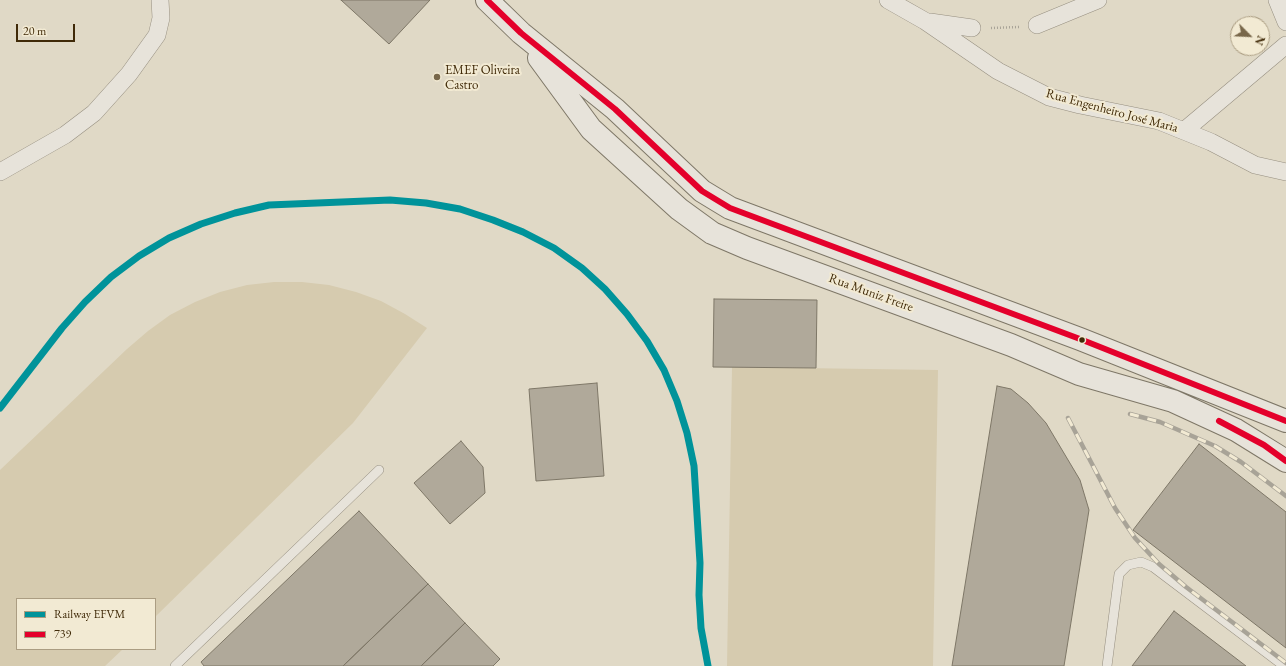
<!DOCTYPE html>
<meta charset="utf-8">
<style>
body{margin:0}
#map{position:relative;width:1286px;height:666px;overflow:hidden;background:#e0d9c6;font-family:"EB Garamond",serif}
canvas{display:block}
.legend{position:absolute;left:16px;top:598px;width:140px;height:52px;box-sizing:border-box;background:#f2ead3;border:1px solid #ab9d82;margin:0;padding:5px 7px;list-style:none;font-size:12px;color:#402a08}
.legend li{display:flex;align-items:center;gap:8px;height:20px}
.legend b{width:20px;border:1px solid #ab9d82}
.north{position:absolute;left:1230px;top:16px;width:40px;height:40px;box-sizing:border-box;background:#f2ead3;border:1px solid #ab9d82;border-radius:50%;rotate:114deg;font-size:11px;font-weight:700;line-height:16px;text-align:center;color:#402a08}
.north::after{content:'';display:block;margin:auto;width:14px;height:18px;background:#78674a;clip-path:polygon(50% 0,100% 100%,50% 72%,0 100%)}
.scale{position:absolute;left:16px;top:24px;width:59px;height:18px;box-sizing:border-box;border:2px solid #402a08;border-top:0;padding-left:5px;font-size:12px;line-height:14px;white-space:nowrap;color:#402a08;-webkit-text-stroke:3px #f2ead3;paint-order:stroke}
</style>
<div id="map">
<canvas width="1286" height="666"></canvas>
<ul class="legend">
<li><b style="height:5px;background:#00939a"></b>Railway EFVM</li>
<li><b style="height:5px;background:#e4002b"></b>739</li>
</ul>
<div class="north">N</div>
<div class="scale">20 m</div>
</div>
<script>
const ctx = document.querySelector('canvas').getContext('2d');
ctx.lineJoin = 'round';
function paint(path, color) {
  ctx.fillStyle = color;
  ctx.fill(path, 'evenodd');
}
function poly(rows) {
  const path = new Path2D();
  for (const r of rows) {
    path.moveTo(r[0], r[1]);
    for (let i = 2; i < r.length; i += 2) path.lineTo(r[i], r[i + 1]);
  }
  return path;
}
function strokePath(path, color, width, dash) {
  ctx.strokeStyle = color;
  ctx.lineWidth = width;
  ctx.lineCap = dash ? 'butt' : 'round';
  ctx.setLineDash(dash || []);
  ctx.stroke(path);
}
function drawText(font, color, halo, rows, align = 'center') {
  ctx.font = font + ' "EB Garamond",serif';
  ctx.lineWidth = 4;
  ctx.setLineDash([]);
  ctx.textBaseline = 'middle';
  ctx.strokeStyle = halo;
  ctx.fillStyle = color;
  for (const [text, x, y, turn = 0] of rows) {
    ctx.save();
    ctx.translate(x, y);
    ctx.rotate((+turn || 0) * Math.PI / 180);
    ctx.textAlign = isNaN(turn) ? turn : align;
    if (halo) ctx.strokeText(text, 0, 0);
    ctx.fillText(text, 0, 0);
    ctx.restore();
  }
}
const green = poly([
 [274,282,302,282,329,285,356,292,381,301,405,314,427,328,353,423,155,617,155,599,17,599,17,649,123,649,105,666,0,666,0,470,127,349,148,331,170,315,195,302,220,292,247,285],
 [732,367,938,370,933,666,727,666]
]);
const building = poly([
 [341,0,430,0,389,44,341,0],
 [714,299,817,300,816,368,713,367,714,299],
 [597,383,604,476,536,481,529,389,597,383],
 [997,386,1011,389,1028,403,1046,423,1080,480,1089,510,1064,666,952,666,997,386],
 [461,441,483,467,485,493,450,524,414,483,461,441],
 [1199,444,1286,512,1286,648,1133,530,1199,444],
 [359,511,428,584,343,666,204,666,201,662,359,511],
 [428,584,465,623,421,666,343,666,428,584],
 [1174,611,1246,666,1132,666,1174,611],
 [465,623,500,659,493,666,421,666,465,623]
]);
const path = poly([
 [991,28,1019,27]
]);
const lane = poly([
 [175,666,379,470],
 [1107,666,1119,574,1128,565,1141,562,1153,567,1284,666]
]);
const street = poly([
 [888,0,925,21,998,71,1049,97,1080,105,1159,121,1211,142,1255,165,1286,172],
 [1277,0,1286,22],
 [930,22,972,28],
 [1037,25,1098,0],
 [1185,130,1286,45],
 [0,172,65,135,94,113,129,74,157,35,161,18,160,0]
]);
const secondary = poly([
 [487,0,521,33,615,109,702,191,730,208,1080,339,1286,421],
 [539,58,591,129,679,209,712,233,747,248,1011,345,1079,374,1173,401,1236,430,1286,461]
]);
const rail = poly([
 [1130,414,1160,422,1215,446,1241,462,1286,496],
 [1068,418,1115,508,1135,538,1159,564,1186,587,1286,663]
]);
const bus1 = poly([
 [487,0,521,33,615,109,702,191,730,208,1080,339,1286,421],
 [1219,421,1264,445,1286,461]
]);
const rail1 = poly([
 [0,408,62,328,85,302,111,277,139,256,169,238,201,224,235,213,269,205,390,200,426,203,460,209,493,220,523,232,554,248,582,268,605,289,627,314,647,341,664,370,677,401,687,433,694,466,700,563,699,595,701,628,708,666]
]);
const markers = [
 [437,77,4,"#78674a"],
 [1082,340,3.5,"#402a08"]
];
const poiNames = [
 ["EMEF Oliveira",445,70],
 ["Castro",445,85]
];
const streetNames = [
 ["Rua Engenheiro José Maria",1112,111,15],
 ["Rua Muniz Freire",871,293,20]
];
paint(green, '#d6cbaf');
paint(building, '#b0a99a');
strokePath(building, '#7e7767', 1);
strokePath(lane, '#968f80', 10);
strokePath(street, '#968f80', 18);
strokePath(secondary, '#7e7767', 24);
strokePath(path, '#a8a397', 2.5, [1, 2]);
strokePath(lane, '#e7e3da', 9);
strokePath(street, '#e7e3da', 17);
strokePath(secondary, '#e7e3da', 22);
strokePath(rail, '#a8a397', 4.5);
strokePath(rail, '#f2ead3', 3, [9]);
strokePath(bus1, '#e4002b', 6);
strokePath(rail1, '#00939a', 7);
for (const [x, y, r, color] of markers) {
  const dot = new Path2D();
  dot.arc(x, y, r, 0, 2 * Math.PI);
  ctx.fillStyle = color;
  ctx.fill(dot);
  strokePath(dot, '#f2ead3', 1.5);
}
drawText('13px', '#402a08', '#f2ead3', poiNames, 'left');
drawText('13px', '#402a08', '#f2ead3', streetNames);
</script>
